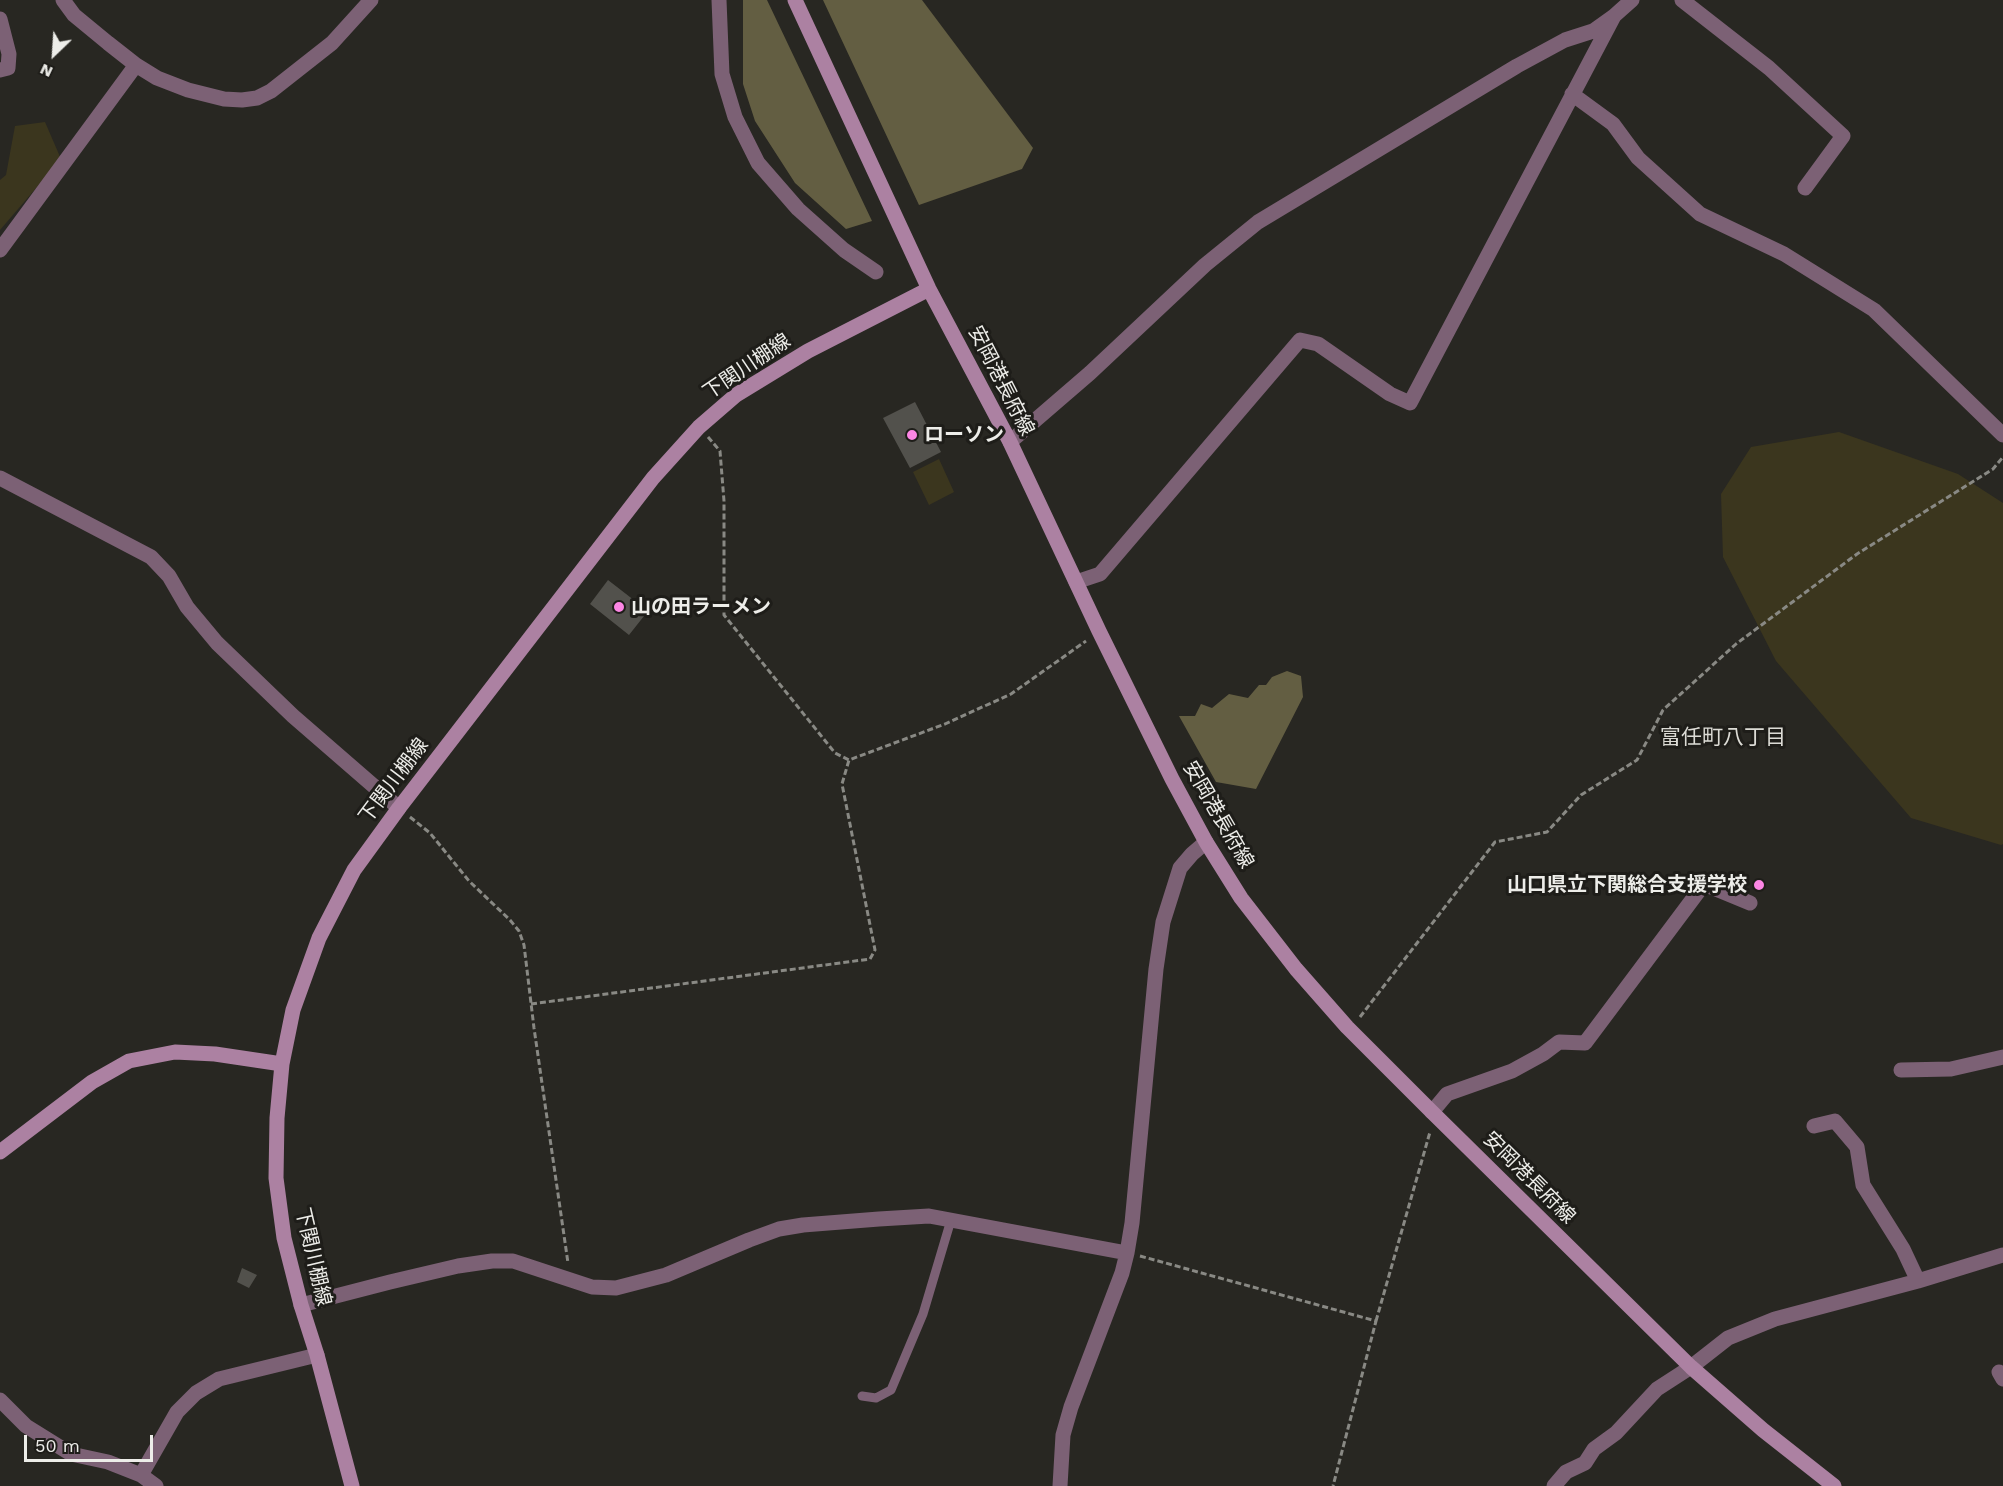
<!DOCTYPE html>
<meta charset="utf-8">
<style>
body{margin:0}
#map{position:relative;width:2003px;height:1486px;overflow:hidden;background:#282722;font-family:"Work Sans",sans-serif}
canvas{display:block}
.north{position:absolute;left:24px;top:24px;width:60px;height:60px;-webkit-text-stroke:4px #1e1d19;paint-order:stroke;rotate:205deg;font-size:16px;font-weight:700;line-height:24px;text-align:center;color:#edede9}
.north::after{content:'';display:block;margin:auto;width:21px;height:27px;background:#edede9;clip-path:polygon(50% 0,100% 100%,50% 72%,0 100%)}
.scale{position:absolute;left:24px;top:1435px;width:129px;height:27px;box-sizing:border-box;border:3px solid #edede9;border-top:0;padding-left:8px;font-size:18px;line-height:21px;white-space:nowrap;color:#edede9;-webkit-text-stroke:4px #1e1d19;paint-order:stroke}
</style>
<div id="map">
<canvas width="2003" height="1486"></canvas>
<div class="north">N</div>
<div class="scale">50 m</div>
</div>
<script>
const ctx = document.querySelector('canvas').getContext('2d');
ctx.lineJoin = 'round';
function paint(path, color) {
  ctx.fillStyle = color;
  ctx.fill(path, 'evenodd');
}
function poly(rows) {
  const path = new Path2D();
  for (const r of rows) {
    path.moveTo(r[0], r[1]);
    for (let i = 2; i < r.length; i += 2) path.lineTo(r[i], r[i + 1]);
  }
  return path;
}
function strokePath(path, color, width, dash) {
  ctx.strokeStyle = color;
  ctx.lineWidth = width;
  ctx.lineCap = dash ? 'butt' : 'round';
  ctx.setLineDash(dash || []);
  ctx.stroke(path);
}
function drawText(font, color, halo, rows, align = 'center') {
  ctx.font = font + ' "Work Sans","Noto Sans JP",sans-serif';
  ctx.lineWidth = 6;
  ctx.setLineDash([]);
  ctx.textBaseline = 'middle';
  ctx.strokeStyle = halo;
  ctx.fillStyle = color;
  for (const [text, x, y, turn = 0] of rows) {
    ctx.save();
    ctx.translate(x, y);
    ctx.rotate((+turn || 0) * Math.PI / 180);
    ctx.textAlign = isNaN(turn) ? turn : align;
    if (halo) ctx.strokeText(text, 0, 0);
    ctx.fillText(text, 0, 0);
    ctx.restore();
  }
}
const green = poly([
 [45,122,61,159,0,230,0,180,6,175,15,126],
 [1839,432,1958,474,2003,503,2003,844,2001,845,1911,818,1776,661,1723,557,1721,494,1751,447],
 [939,459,954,492,929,505,913,472]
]);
const water = poly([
 [743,0,767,0,872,221,846,229,795,183,755,121,743,84],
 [823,0,922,0,1033,148,1022,169,919,205],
 [1287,671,1301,676,1303,697,1256,789,1216,782,1179,716,1195,716,1201,704,1212,708,1229,694,1248,698,1259,685,1266,685,1272,677]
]);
const building = poly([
 [915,402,941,452,910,468,883,418],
 [608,580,648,611,629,635,590,604],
 [242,1268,257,1275,249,1288,237,1282]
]);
const path = poly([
 [708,437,720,451,724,501,724,615,835,753,849,760,945,724,1011,694,1086,641],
 [410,817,430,833,469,881,510,920,519,931,524,945,534,1028,568,1263],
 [531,1004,870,959,875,950,842,784,849,760],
 [1360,1017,1495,842,1547,832,1581,795,1637,760,1663,710,1736,644,1857,554,1993,469,2003,457],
 [1140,1256,1376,1321,1333,1486],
 [1376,1321,1430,1132]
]);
const lane = poly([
 [862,1396,876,1398,891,1390,923,1314,951,1220]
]);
const street = poly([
 [63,0,74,15,108,43,136,65,157,78,188,90,224,99,242,100,257,98,271,91,332,43,371,0],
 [719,0,722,74,735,117,758,163,798,209,844,250,876,272],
 [1682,0,1769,68,1843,136,1805,188],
 [0,19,9,54,8,68,0,70],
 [1572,94,1613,124,1638,158,1700,214,1784,254,1874,310,2003,435],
 [0,250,136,65],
 [1010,442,1090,373,1205,265,1258,222,1517,66,1565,40,1593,31,1614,16,1632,0],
 [0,478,151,557,169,576,187,607,217,643,293,716,399,808],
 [1076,582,1100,574,1300,340,1318,344,1390,394,1410,403,1614,16],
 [1901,1070,1951,1069,2003,1057],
 [1432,1112,1447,1094,1512,1071,1543,1054,1559,1042,1585,1043,1704,884,1750,903],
 [1814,1126,1835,1121,1857,1147,1863,1185,1903,1249,1918,1281],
 [301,1305,390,1282,458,1266,492,1261,513,1261,592,1287,616,1288,666,1275,749,1240,779,1229,803,1225,879,1219,929,1216,1127,1253],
 [1999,1372,2003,1379],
 [0,1400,26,1426,71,1454,108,1462,141,1475,156,1486],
 [141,1475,177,1412,196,1393,219,1379,317,1355],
 [1060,1486,1063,1435,1071,1407,1122,1273,1127,1253,1132,1223,1156,969,1163,922,1180,868,1192,854,1206,842],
 [1554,1486,1566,1472,1585,1463,1594,1449,1616,1433,1657,1389,1691,1367,1728,1338,1775,1319,1918,1281,2003,1255]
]);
const secondary = poly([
 [795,0,929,289,1010,442,1099,631,1172,779,1206,842,1241,898,1296,969,1347,1027,1432,1112,1691,1367,1763,1430,1834,1486],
 [0,1152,92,1082,129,1061,175,1052,215,1054,282,1064],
 [352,1486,317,1355,301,1305,284,1238,276,1178,277,1118,282,1064,293,1010,319,938,354,870,399,808,653,478,699,427,736,395,808,351,929,289]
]);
const markers = [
 [912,435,6,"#fc86e4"],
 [619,607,6,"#fc86e4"],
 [1759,885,6,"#fc86e4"]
];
const streetNames = [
 ["下関川棚線",747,367,-34],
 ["安岡港長府線",1001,381,63],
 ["下関川棚線",394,781,-53],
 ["安岡港長府線",1218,815,60],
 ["安岡港長府線",1529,1178,45],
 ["下関川棚線",313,1257,77]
];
const poiNames = [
 ["ローソン",924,435],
 ["山の田ラーメン",631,607],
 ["山口県立下関総合支援学校",1747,885,"right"]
];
const neighbourhoodNames = [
 ["富任町八丁目",1723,738]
];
paint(green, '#3b361e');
paint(water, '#635e42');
paint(building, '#52514c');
strokePath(path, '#898984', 3, [6, 3]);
strokePath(lane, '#7c6175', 9);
strokePath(street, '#7c6175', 15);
strokePath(secondary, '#ac81a2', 15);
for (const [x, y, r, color] of markers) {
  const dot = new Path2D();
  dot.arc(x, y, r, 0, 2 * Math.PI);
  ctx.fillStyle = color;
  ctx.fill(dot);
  strokePath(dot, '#1e1d19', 2);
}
drawText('20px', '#edede9', '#1e1d19', streetNames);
drawText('bold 20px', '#edede9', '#1e1d19', poiNames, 'left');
drawText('21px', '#dcdbd5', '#1e1d19', neighbourhoodNames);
</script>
